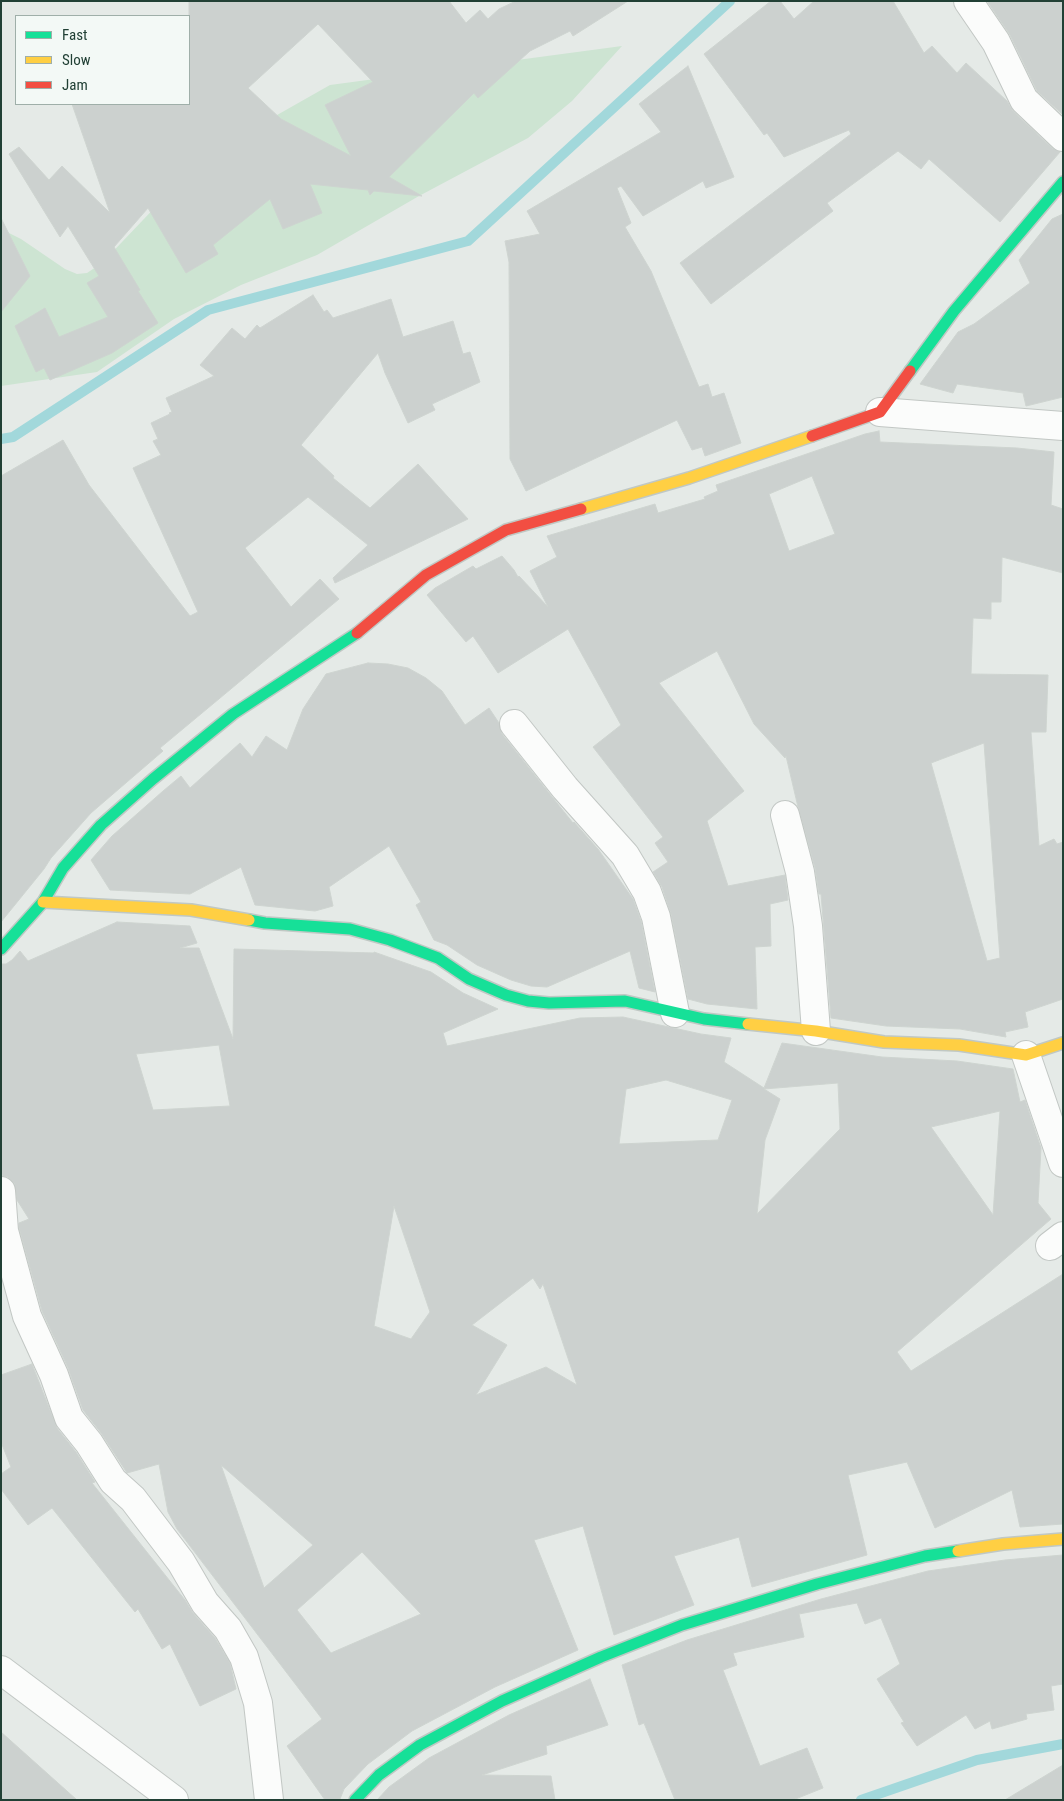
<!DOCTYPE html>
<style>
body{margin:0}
#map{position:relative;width:1064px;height:1801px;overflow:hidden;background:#e5eae7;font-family:"Roboto Condensed",sans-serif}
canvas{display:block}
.frame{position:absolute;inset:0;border:2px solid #214035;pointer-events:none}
.legend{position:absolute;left:15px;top:15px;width:175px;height:90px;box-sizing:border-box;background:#f3f9f6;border:1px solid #9fafa9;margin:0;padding:6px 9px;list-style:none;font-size:15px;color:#214035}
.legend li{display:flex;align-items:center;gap:10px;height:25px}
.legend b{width:25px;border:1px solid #9fafa9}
</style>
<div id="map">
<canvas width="1064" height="1801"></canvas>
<div class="frame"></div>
<ul class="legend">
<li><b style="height:6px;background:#16e098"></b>Fast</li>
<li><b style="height:6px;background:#ffcf43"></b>Slow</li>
<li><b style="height:6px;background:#f24e42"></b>Jam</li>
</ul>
</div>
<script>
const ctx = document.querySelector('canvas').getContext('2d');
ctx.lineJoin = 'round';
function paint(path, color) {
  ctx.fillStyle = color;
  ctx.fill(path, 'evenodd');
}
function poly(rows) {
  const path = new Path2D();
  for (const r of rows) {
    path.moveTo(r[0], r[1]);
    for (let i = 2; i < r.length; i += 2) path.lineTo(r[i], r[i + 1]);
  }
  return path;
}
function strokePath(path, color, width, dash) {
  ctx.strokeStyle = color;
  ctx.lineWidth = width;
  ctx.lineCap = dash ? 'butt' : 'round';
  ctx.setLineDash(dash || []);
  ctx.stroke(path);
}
const green = poly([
 [622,46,572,101,528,138,419,196,317,255,241,285,174,319,97,372,1,386,1,229,21,239,65,269,77,274,87,273,102,263,203,157,330,85]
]);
const stream = poly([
 [1,439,13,437,208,310,468,241,730,1],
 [861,1800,977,1760,1063,1744]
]);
const building = poly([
 [189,1,449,1,466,23,480,10,488,19,499,9,516,1,628,1,573,36,570,31,530,51,478,98,474,93,389,177,422,196,374,191,370,195,368,190,310,184,322,213,283,229,270,199,213,245,218,254,186,273,148,208,114,247,140,290,138,291,158,323,112,353,50,380,44,368,36,372,15,326,45,308,59,337,108,317,87,283,99,276,68,226,60,237,9,154,19,147,49,180,62,166,110,213,72,104,189,104,189,1],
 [318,24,373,82,325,105,351,156,281,119,248,88,318,24],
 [771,1,780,1,794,19,814,1,893,1,924,53,932,46,957,73,966,63,1007,101,1013,111,1052,148,1060,152,1000,222,929,159,921,169,898,151,827,203,833,211,711,304,680,263,851,134,849,130,784,157,767,133,764,135,704,54,771,1],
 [987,1,1063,1,1063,115,1037,91,1010,35,987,1],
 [688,66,734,177,706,188,703,181,643,216,621,186,617,188,631,223,625,227,651,271,699,387,708,384,712,397,724,393,741,443,705,456,702,447,692,450,677,420,526,491,510,459,509,262,505,241,540,234,527,211,661,132,639,104,688,66],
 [1063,214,1063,397,1026,406,1023,393,957,384,953,393,920,384,958,332,974,324,1030,283,1019,260,1052,219,1063,214],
 [1,218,30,276,1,312,1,218],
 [313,295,324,312,327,310,333,318,391,299,403,337,453,321,463,354,470,352,480,382,432,404,435,410,408,423,385,373,378,353,301,445,334,476,333,478,370,508,418,464,468,519,335,583,333,578,368,545,308,497,245,548,291,607,320,579,339,599,160,748,163,751,91,813,51,858,44,869,1,922,1,476,63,440,89,485,190,616,198,612,133,468,161,455,153,441,158,439,151,423,170,414,169,413,172,412,166,398,214,376,200,365,232,328,245,339,257,325,260,328,313,295],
 [879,431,880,442,1017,448,1054,452,1051,505,1063,509,1063,573,1002,557,1001,602,991,602,991,619,973,618,971,674,1048,675,1046,732,1031,732,1039,846,1054,839,1057,844,1063,842,1063,999,1025,1012,1028,1027,1005,1032,1006,1037,960,1029,886,1026,831,1018,821,894,819,894,815,868,798,807,786,756,785,758,754,724,717,651,659,683,744,791,707,821,728,886,785,875,788,900,770,904,771,946,755,947,757,1009,707,1004,688,999,671,914,662,887,653,872,668,862,655,843,663,837,593,747,621,725,568,629,498,673,473,636,466,642,427,595,435,588,473,566,476,569,502,556,514,570,518,577,519,576,548,607,530,571,557,557,547,536,655,504,658,513,705,499,704,497,718,491,716,485,865,434,879,431],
 [812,476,835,534,789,551,769,494,812,476],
 [984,743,1000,958,987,961,931,763,984,743],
 [368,663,388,664,408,668,426,678,442,691,465,725,489,708,499,723,502,734,573,823,574,822,598,849,633,899,641,921,655,992,639,988,630,951,547,987,531,986,511,980,477,965,447,945,434,940,416,905,421,902,389,846,329,887,333,906,315,911,255,905,241,867,190,894,110,890,91,860,112,836,163,791,181,776,190,788,240,743,252,757,266,736,287,750,303,709,326,674,368,663],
 [117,922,190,926,197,943,180,948,199,948,233,1039,234,949,374,953,374,952,431,972,463,993,498,1009,443,1033,447,1046,580,1018,623,1017,701,1034,731,1038,724,1062,764,1088,782,1043,882,1057,957,1061,1013,1069,1020,1102,1025,1100,1041,1148,1038,1203,1051,1219,897,1352,911,1371,1063,1274,1063,1524,1020,1527,1012,1490,935,1528,907,1462,848,1475,867,1555,752,1587,739,1537,674,1556,694,1605,614,1635,583,1526,534,1540,578,1650,495,1687,412,1731,368,1764,344,1789,340,1799,325,1800,287,1746,322,1719,177,1529,168,1512,159,1464,127,1473,101,1433,83,1410,68,1368,42,1311,19,1228,19,1223,29,1219,17,1200,14,1183,8,1177,3,1176,1,1173,1,964,6,964,12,960,20,951,28,961,117,922],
 [219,1045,230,1106,153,1110,136,1054,219,1045],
 [666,1080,732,1100,718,1140,619,1144,626,1089,666,1080],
 [838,1083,840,1129,757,1214,765,1140,780,1099,764,1089,838,1083],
 [1000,1111,993,1215,931,1127,1000,1111],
 [394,1206,430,1312,411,1339,374,1326,394,1206],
 [533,1278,540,1289,543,1284,577,1385,546,1367,476,1395,507,1345,472,1325,533,1278],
 [221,1465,313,1545,264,1588,221,1465],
 [362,1552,421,1614,331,1653,297,1610,362,1552],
 [32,1364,57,1428,76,1452,95,1482,92,1483,185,1600,193,1613,215,1638,230,1663,236,1689,200,1706,170,1644,162,1649,138,1609,135,1612,52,1508,28,1525,1,1489,1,1474,11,1467,1,1442,1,1375,32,1364],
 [1063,1555,1063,1684,1051,1686,1054,1710,1026,1714,1027,1719,992,1729,990,1721,975,1729,966,1715,917,1746,901,1723,904,1722,877,1679,900,1664,881,1618,865,1624,857,1603,799,1614,804,1637,733,1653,737,1665,723,1670,760,1766,807,1748,823,1788,793,1800,675,1800,644,1723,639,1725,622,1665,687,1640,821,1599,928,1571,1005,1560,1063,1555],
 [590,1679,608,1725,546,1746,547,1754,482,1775,551,1776,555,1800,377,1800,389,1787,429,1758,509,1715,590,1679],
 [1,1732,77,1800,1,1800,1,1732],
 [1063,1765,1063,1800,1005,1800,1063,1765]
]);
const street = poly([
 [968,1,996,42,1024,100,1063,137],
 [880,412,1063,426],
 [514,724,565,788,625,855,647,892,656,917,675,1013],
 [785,815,800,872,808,926,816,1031],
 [1026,1055,1063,1163],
 [1,1191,4,1231,27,1316,54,1375,69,1418,89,1443,113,1481,133,1499,181,1562,205,1603,228,1629,244,1657,258,1703,269,1800],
 [1050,1246,1063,1236],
 [1,1670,174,1800]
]);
const fast = poly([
 [910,371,954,311,1063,182],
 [249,920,265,923,350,929,390,940,438,958,469,979,506,995,528,1001,549,1003,625,1001,704,1019,748,1024],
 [1,949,43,902,63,868,101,825,153,779,233,714,357,633],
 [355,1800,379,1775,420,1745,502,1701,601,1657,682,1625,817,1584,925,1556,958,1551]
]);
const slow = poly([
 [581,509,689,478,812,436],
 [43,902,191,910,249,920],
 [748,1024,816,1031,884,1042,959,1045,1026,1055,1063,1043],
 [958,1551,1003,1544,1063,1539]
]);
const jam = poly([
 [812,436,880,412,910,371],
 [357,633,426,575,506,530,581,509]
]);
paint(green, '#cde4d2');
strokePath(stream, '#a2d8db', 10);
paint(building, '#ccd1cf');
strokePath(building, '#ced4d0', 1);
strokePath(street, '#c2c7c4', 30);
strokePath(fast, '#c0c8c4', 14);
strokePath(slow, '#c0c8c4', 14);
strokePath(jam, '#c0c8c4', 14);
strokePath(street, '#fbfcfb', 28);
strokePath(fast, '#16e098', 11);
strokePath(slow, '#ffcf43', 11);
strokePath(jam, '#f24e42', 11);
</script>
